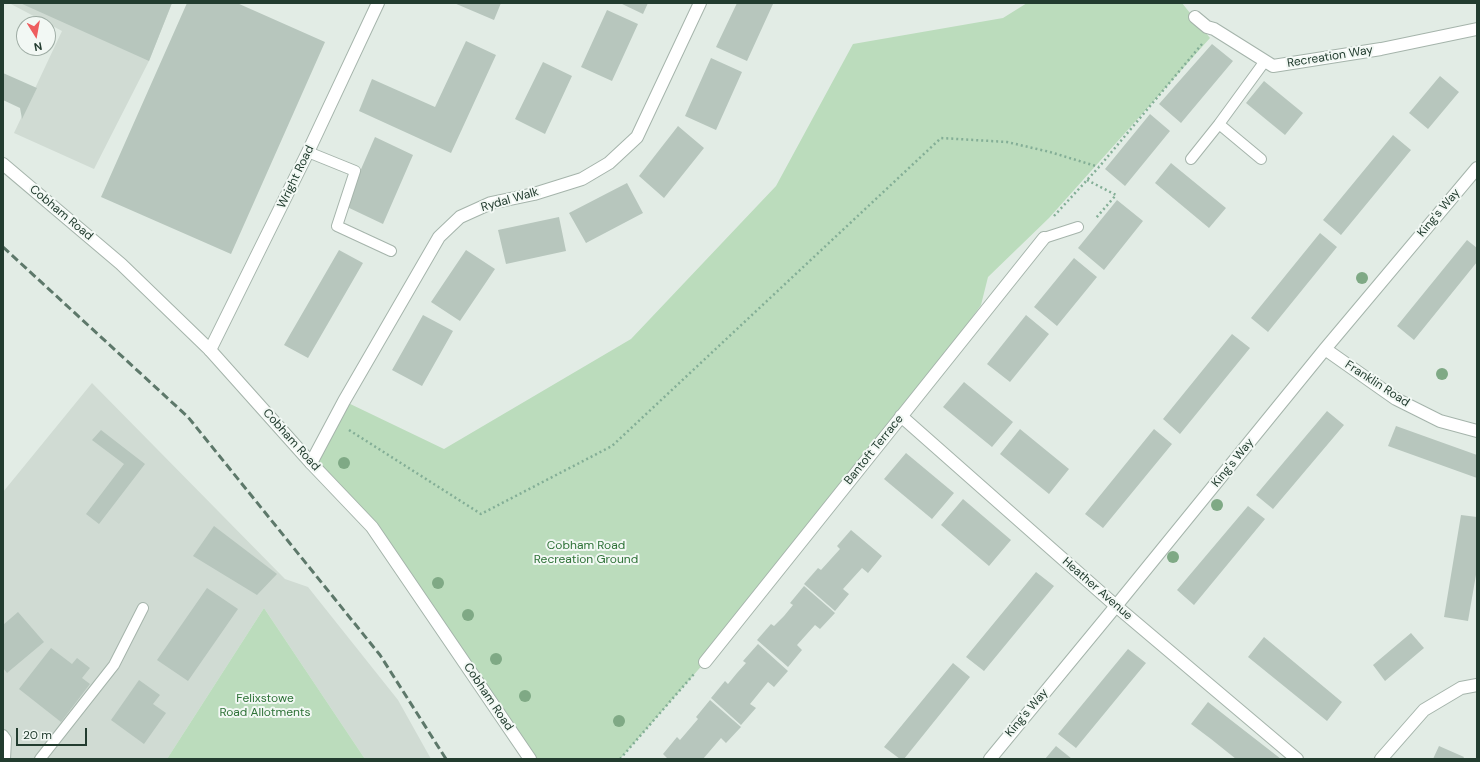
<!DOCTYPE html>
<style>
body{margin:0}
#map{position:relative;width:1480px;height:762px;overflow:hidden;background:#e2ece5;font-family:"DM Sans",sans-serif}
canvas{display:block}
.frame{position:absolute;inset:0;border:4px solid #223c2f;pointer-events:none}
.north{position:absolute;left:16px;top:16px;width:40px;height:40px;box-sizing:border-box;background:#f2f8f4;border:1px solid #9fada5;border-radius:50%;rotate:169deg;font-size:11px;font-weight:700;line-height:16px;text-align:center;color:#223c2f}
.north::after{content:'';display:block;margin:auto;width:14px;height:18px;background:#ee5e5f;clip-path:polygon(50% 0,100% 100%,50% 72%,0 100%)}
.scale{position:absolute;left:16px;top:728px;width:71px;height:18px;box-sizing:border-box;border:2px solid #223c2f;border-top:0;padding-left:5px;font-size:12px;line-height:14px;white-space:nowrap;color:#223c2f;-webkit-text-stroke:3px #f2f8f4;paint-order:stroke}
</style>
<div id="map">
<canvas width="1480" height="762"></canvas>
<div class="frame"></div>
<div class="north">N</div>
<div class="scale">20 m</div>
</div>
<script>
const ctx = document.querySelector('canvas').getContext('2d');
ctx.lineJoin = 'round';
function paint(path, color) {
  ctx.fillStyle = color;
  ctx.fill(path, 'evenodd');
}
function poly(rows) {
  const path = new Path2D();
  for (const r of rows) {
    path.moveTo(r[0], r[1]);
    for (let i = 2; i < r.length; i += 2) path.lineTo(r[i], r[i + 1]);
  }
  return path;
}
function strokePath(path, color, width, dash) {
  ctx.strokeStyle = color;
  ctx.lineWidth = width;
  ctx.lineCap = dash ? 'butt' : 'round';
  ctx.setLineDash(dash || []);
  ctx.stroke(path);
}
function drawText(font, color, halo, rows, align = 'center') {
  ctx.font = font + ' "DM Sans",sans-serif';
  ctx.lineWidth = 4;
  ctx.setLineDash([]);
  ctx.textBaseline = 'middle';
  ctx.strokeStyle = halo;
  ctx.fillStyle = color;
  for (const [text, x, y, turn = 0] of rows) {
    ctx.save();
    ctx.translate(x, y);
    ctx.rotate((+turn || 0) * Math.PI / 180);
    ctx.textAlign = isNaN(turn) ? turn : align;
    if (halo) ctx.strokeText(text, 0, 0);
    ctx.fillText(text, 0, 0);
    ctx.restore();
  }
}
const built = poly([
 [9,3,172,3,149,61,94,169,14,133,62,31],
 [92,383,285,579,308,587,398,700,431,759,365,759,264,608,167,759,3,759,3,492]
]);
const green = poly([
 [1027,3,1182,3,1210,38,1049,218,988,277,981,305,901,416,705,662,620,759,530,759,372,527,311,463,344,401,444,449,631,339,776,186,853,44,1003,18],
 [264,608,365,759,167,759]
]);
const building = poly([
 [20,3,172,3,149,61],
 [187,3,237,3,325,42,231,254,101,197],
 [454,3,501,3,494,20],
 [620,3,648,3,643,14],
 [737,3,773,4,747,61,716,47],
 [607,10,638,24,612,81,581,67],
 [466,41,496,55,451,153,359,111,372,79,435,107],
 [1212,44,1233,61,1181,123,1159,104],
 [711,58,742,72,716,130,685,116],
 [543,62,572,76,545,134,515,119],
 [3,73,37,88,22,119,20,108,3,100],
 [1440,76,1459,92,1428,129,1409,113],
 [1264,81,1303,113,1285,135,1246,103],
 [1150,114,1170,131,1125,186,1105,169],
 [678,126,704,148,664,198,639,176],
 [1393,135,1411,150,1341,235,1323,220],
 [375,137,413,155,383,224,345,206],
 [1171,163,1226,208,1209,228,1155,183],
 [627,183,643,213,586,243,569,213],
 [1117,200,1143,221,1104,270,1078,248],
 [559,217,566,251,506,264,498,230],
 [1320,233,1337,247,1268,332,1251,318],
 [1467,240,1477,248,1477,262,1414,340,1397,326],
 [339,250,363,263,308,358,284,345],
 [466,250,495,269,460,321,431,302],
 [1074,258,1097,277,1057,326,1034,307],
 [423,315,453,331,422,386,392,370],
 [1026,315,1049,334,1010,382,987,364],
 [1232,334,1250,348,1180,434,1163,419],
 [964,382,1013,422,992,447,943,407],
 [1327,411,1344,425,1273,509,1256,495],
 [1396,426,1477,455,1477,478,1388,446],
 [1020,429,1069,469,1049,494,1000,454],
 [1154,429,1172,444,1103,528,1085,514],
 [101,430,145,464,99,524,86,514,124,464,92,440],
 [906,453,954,493,932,519,884,479],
 [963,499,1011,540,989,566,941,525],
 [1248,506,1265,519,1194,605,1177,590],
 [1461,515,1477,517,1477,569,1468,621,1444,617],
 [214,526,277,574,257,595,193,556],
 [851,530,882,556,868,573,862,568,843,589,849,594,835,611,804,584,818,568,821,570,840,549,837,546],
 [1036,572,1054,586,984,671,966,657],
 [804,586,835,613,820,629,815,625,797,645,802,650,788,667,757,640,771,624,774,626,784,616,793,605,790,603],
 [207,588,238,609,188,681,157,660],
 [18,612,44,642,7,673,3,668,3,625],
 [1411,633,1424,648,1385,681,1373,665],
 [1264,637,1342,702,1327,721,1248,657],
 [758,644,788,671,774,687,768,682,750,704,756,708,741,725,711,698,725,681,728,684,737,673,746,663,743,661],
 [51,648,72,664,77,658,90,668,82,678,90,684,61,722,19,689],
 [1128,649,1146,663,1076,748,1058,734],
 [953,663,970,677,904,759,900,759,884,747],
 [139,680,160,695,153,704,166,713,144,744,111,720],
 [710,700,741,727,726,743,721,738,703,759,668,759,663,754,677,737,680,740,698,719,696,717],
 [1208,702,1227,717,1281,759,1236,759,1211,739,1191,724],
 [1056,746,1072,759,1045,759],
 [1439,746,1464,757,1463,759,1433,759]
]);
const path = poly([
 [1087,180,1116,195,1096,218],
 [1054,216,1099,167,1202,44],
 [349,430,481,514,612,446,941,138,1007,142,1050,152,1099,167],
 [620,759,694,674]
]);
const service = poly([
 [1219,124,1261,159],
 [308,152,355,171,337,226,391,251],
 [1191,159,1219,124,1265,61],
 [1044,238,1078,227],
 [3,735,6,739,5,759],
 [40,759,114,665,143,608]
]);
const minor = poly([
 [1195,17,1207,27,1214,29,1273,66,1381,49,1477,29],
 [1325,349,1396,399,1440,421,1477,431],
 [210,350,308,152,378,3],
 [901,416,1116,606,1297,759],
 [311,463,344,401,439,237,460,217,491,203,534,194,582,179,609,163,637,137,700,3],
 [705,662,1044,238],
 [990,759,1116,606,1325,349,1477,168],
 [1381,759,1424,710,1461,688,1477,685]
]);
const tertiary = poly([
 [3,164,121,264,210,350,311,463,372,527,530,759]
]);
const rail = poly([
 [3,247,188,417,380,655,446,759]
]);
const trees = [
 [1362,278],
 [1442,374],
 [344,463],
 [1217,505],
 [1173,557],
 [438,583],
 [468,615],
 [496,659],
 [525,696],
 [619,721]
];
const streetNames = [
 ["Recreation Way",1330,57,-9],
 ["Wright Road",296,177,-64],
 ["Rydal Walk",510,200,-16],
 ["Cobham Road",61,213,40],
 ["King's Way",1439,213,-50],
 ["Franklin Road",1377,384,33],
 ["Cobham Road",291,440,48],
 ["Bantoft Terrace",874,450,-51],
 ["King's Way",1233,463,-51],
 ["Heather Avenue",1097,589,41],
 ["Cobham Road",488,697,56],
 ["King's Way",1027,713,-50]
];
const parkNames = [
 ["Cobham Road",586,546],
 ["Recreation Ground",586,560],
 ["Felixstowe",265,699],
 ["Road Allotments",265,713]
];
paint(built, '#d0dbd3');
paint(green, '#bbdcbc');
paint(building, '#b7c6bd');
strokePath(service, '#a5b4ab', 12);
strokePath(minor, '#a5b4ab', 14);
strokePath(tertiary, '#a5b4ab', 14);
strokePath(path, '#83ae96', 2.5, [2, 3]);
strokePath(service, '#fff', 10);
strokePath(minor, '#fff', 12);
strokePath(tertiary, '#fff', 12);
strokePath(rail, '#5d786a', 3, [8, 4]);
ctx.fillStyle = '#7fa985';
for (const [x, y] of trees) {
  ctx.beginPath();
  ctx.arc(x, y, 6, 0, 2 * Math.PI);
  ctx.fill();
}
drawText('12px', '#223c2f', '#f2f8f4', streetNames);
drawText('12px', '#2e7237', '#f2f8f4', parkNames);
</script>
